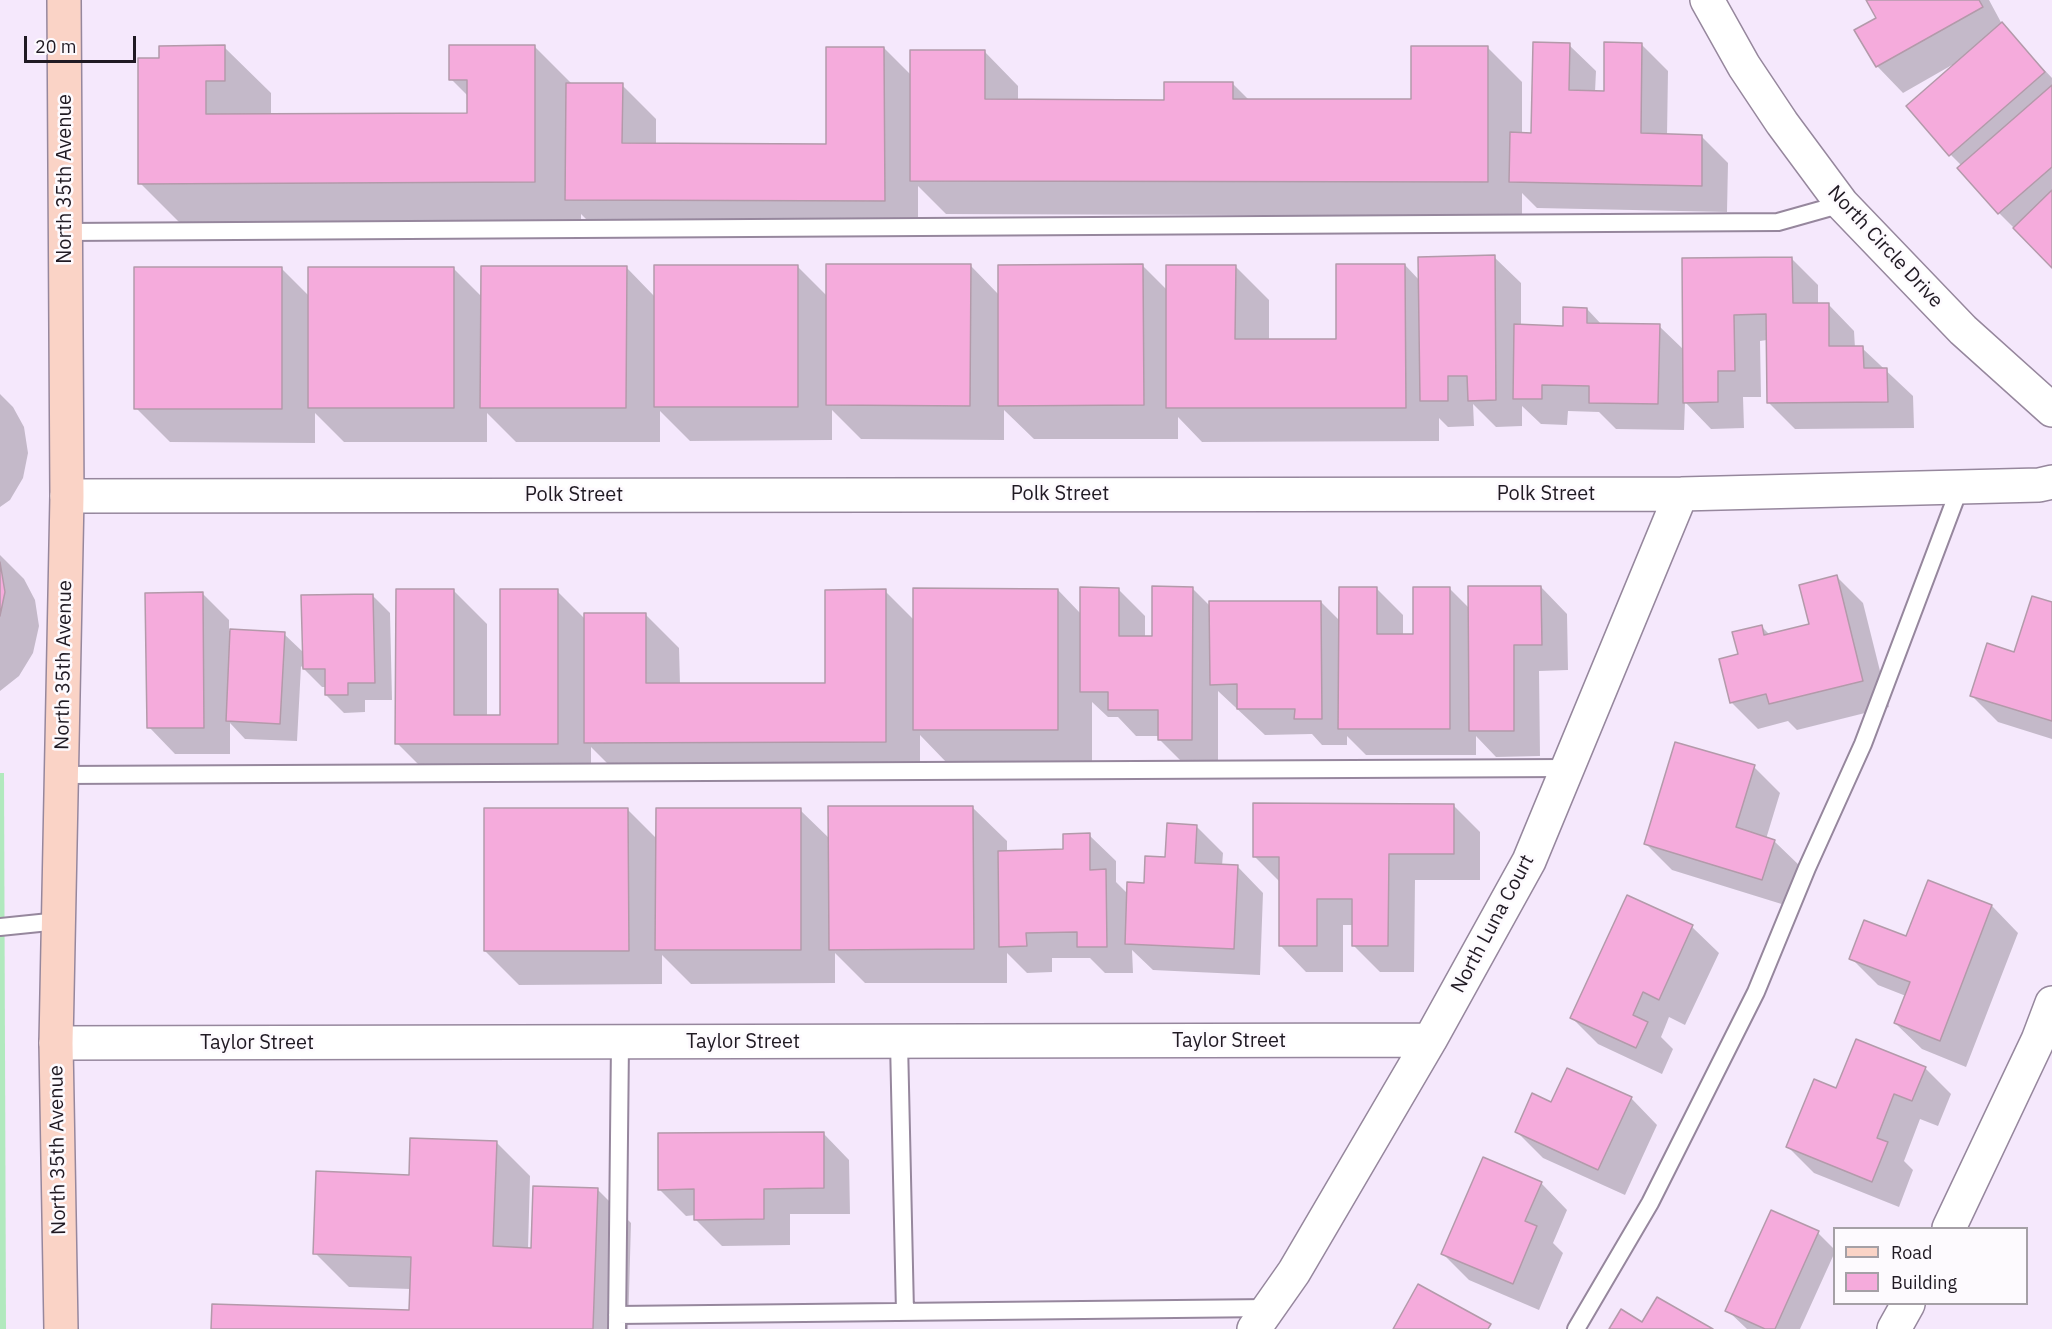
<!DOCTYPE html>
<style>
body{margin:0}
#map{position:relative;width:2052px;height:1329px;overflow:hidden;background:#f5e8fc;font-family:"IBM Plex Sans",sans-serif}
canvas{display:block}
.legend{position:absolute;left:1833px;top:1227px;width:195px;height:78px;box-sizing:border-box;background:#fdfafe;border:2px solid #a5a0a6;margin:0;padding:8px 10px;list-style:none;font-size:18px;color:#201a23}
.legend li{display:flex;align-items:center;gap:12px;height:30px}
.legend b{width:30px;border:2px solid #a5a0a6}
.scale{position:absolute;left:24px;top:36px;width:112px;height:27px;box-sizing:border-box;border:3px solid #201a23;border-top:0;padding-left:8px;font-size:18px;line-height:21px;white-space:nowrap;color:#201a23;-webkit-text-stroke:4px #fdfafe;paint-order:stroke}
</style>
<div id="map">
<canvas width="2052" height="1329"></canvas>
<ul class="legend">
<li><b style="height:8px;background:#fad3c6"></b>Road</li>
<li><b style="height:16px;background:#f5abdc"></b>Building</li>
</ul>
<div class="scale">20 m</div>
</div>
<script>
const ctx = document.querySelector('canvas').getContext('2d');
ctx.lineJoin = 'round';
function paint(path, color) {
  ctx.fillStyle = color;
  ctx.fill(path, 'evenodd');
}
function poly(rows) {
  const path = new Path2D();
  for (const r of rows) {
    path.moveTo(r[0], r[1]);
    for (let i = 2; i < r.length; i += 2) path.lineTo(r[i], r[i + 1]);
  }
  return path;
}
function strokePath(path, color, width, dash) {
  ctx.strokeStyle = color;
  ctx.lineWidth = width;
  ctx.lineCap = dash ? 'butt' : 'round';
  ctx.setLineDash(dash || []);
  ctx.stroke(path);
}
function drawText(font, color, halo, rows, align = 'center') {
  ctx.font = font + ' "IBM Plex Sans",sans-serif';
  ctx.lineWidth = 5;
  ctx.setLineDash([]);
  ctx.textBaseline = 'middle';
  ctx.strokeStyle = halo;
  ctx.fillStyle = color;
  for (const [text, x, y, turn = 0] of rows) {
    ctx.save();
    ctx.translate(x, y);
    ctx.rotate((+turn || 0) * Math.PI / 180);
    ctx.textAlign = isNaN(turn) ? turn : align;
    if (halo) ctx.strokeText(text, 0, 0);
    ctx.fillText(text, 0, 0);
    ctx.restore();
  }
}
const green = poly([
 [0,773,4,773,6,1329,0,1329]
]);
const shadow = poly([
 [1868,0,1989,0,2003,26,2052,78,2052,266,1999,213,1962,166,1951,155,1953,66,1952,65,1903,93,1877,66,1878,18],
 [1569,45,1596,71,1595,92,1605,92,1642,45,1668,71,1667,136,1702,137,1728,163,1727,212,1537,208,1522,193,1522,216,946,214,918,186,918,234,601,234,581,214,581,228,187,230,140,183,161,60,224,47,271,93,271,115,469,114,469,97,451,79,534,46,572,84,622,85,656,119,656,145,828,145,884,48,912,76,984,51,1018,86,1018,101,1165,101,1232,83,1249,100,1413,100,1488,48,1522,82,1522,134,1532,134],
 [1494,257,1521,283,1521,326,1564,327,1587,309,1602,325,1659,326,1684,350,1791,258,1818,285,1818,304,1828,304,1854,331,1855,348,1862,348,1913,396,1914,428,1795,429,1768,402,1767,340,1760,341,1761,397,1743,397,1744,428,1711,429,1685,402,1684,430,1616,429,1599,412,1568,411,1567,425,1541,424,1522,406,1522,426,1496,427,1473,404,1474,426,1448,427,1439,418,1439,441,1202,442,1178,417,1178,439,1034,439,1004,410,1004,440,861,439,832,410,832,440,690,441,660,411,660,442,516,442,487,413,487,442,344,442,315,413,315,443,170,442,136,408,281,268,310,297,453,268,482,297,626,267,655,297,797,266,827,296,970,265,999,295,1143,266,1168,291,1235,266,1269,300,1269,340,1337,341,1405,265,1420,281],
 [0,394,13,407,24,427,28,453,23,478,10,500,0,507],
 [0,555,24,579,35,600,39,626,33,653,19,676,0,691],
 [1837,577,1863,603,1889,707,1797,730,1788,721,1758,729,1731,702,1739,655,1761,626,1770,635,1811,625],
 [1541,587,1567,614,1568,670,1539,671,1540,756,1496,757,1476,736,1476,755,1366,755,1347,736,1347,745,1322,745,1312,734,1265,735,1218,691,1218,766,1186,766,1159,739,1159,736,1136,736,1118,717,1108,717,1092,702,1092,764,948,764,920,735,920,776,620,776,591,747,591,777,431,777,397,743,453,590,487,624,487,717,501,717,557,591,585,619,645,614,679,648,680,684,827,684,885,591,914,620,1058,590,1081,614,1118,589,1145,616,1145,637,1154,637,1192,588,1211,607,1321,602,1340,621,1376,588,1403,615,1403,635,1415,635,1449,588,1469,608],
 [203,594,229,620,229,631,284,634,304,653,372,595,390,613,392,700,365,700,365,712,344,713,326,695,326,687,322,687,301,666,297,741,245,739,230,723,230,754,175,754,149,727],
 [2052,604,2052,739,1998,722,1972,696,2015,654],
 [1754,767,1780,793,1766,839,1774,841,1801,867,1788,906,1672,870,1645,843],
 [1454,806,1480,832,1480,880,1415,880,1414,972,1380,972,1354,946,1354,925,1343,925,1343,972,1306,972,1280,945,1280,882,1254,856],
 [972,807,1007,841,1007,852,1064,851,1089,835,1116,861,1116,882,1128,894,1146,885,1167,858,1197,827,1223,853,1222,866,1237,866,1263,893,1260,975,1153,970,1132,950,1133,973,1105,973,1090,958,1052,958,1052,972,1027,973,1007,953,1007,983,865,983,835,953,835,983,691,984,662,955,662,984,519,985,485,951,628,810,657,839,800,810,830,839],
 [1929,882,1992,906,2018,933,1966,1067,1922,1049,1895,1023,1906,996,1878,985,1851,958,1907,938],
 [1628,897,1692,927,1719,953,1685,1025,1669,1017,1661,1037,1673,1049,1662,1074,1598,1044,1572,1018],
 [1925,1068,1951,1094,1938,1126,1920,1119,1904,1161,1913,1170,1899,1207,1814,1173,1788,1147],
 [1631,1098,1657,1125,1625,1195,1543,1158,1517,1132,1552,1104],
 [823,1133,849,1160,850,1214,790,1214,790,1245,722,1246,695,1219,695,1215,686,1216,659,1189],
 [496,1142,530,1176,528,1249,532,1249,597,1189,631,1223,628,1329,212,1329,410,1312,411,1289,349,1287,315,1253,411,1176],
 [1541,1183,1567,1210,1553,1243,1563,1253,1539,1310,1469,1280,1443,1254],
 [1772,1212,1818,1233,1834,1249,1834,1254,1800,1329,1747,1329,1727,1310]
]);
const building = poly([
 [1866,0,1979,0,1983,7,1876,67,1854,30,1876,18,1866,0],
 [2002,22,2045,72,1949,156,1906,106,2002,22],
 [1533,42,1570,43,1569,90,1604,91,1604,42,1642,43,1641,133,1702,135,1702,186,1509,182,1510,132,1531,133,1533,42],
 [225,45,225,81,206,81,206,114,467,113,467,80,449,80,449,45,535,45,535,182,138,184,138,58,159,58,159,46,225,45],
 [1411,46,1488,46,1488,182,910,181,910,50,985,50,985,99,1164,100,1164,82,1233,82,1233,99,1411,99,1411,46],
 [826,47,884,47,885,201,565,200,566,83,623,83,622,143,826,144,826,47],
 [2052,85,2052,167,1998,214,1957,168,2052,85],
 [2052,190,2052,268,2013,228,2052,190],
 [1495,255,1496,400,1468,401,1467,376,1448,376,1448,401,1420,401,1418,257,1495,255],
 [1792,257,1793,303,1829,303,1829,346,1863,346,1864,368,1887,368,1888,402,1767,403,1766,314,1734,315,1735,371,1718,371,1718,402,1683,403,1682,258,1792,257],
 [826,264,971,264,970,406,826,405,826,264],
 [1143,264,1144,405,998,406,998,265,1143,264],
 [1336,264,1405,264,1406,408,1166,408,1166,265,1236,265,1235,339,1336,339,1336,264],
 [654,265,798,265,798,407,654,407,654,265],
 [481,266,627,266,626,408,480,408,481,266],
 [134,267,282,267,282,409,134,409,134,267],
 [308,267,454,267,454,408,308,408,308,267],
 [1563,307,1587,308,1587,323,1660,324,1658,404,1589,403,1589,386,1542,385,1542,399,1513,399,1514,324,1563,326,1563,307],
 [0,562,5,592,0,616,0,562],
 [1837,575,1863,681,1769,704,1766,694,1730,703,1719,659,1738,654,1732,632,1762,625,1764,635,1809,624,1799,585,1837,575],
 [1152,586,1193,587,1192,740,1158,740,1158,710,1108,710,1108,692,1080,692,1080,587,1119,588,1119,636,1152,636,1152,586],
 [1468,586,1541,586,1542,645,1514,645,1514,731,1469,731,1468,586],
 [1339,587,1377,587,1377,634,1413,634,1413,587,1450,587,1450,729,1338,729,1339,587],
 [913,588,1058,589,1058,730,913,730,913,588],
 [396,589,454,589,454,715,500,715,500,589,558,589,558,744,395,744,396,589],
 [886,589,886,742,584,743,584,613,646,613,646,683,825,683,825,590,886,589],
 [203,592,204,728,147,728,145,593,203,592],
 [373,594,375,683,348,683,348,695,325,695,325,669,303,669,301,595,373,594],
 [2032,596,2052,602,2052,721,1970,696,1987,643,2014,652,2032,596],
 [1209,601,1321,601,1322,719,1294,719,1295,709,1237,709,1237,684,1210,685,1209,601],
 [230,629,285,632,280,724,226,721,230,629],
 [1675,742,1755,765,1736,827,1775,840,1762,880,1644,844,1675,742],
 [1253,803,1454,804,1454,854,1389,854,1388,946,1352,946,1352,899,1317,899,1317,946,1279,946,1279,857,1253,857,1253,803],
 [828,806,973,806,974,949,829,950,828,806],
 [484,808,628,808,629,951,484,951,484,808],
 [656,808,801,808,801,950,655,950,656,808],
 [1167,823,1197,825,1195,863,1238,865,1234,949,1125,944,1127,882,1144,883,1145,856,1165,857,1167,823],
 [1090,833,1090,870,1106,869,1107,947,1077,947,1077,932,1026,933,1027,946,999,947,998,851,1063,849,1063,834,1090,833],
 [1928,880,1992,905,1940,1041,1894,1023,1910,982,1849,959,1864,920,1906,936,1928,880],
 [1627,895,1693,925,1659,1000,1643,992,1633,1015,1648,1022,1636,1048,1570,1018,1627,895],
 [1856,1039,1926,1067,1912,1101,1894,1094,1877,1138,1888,1142,1872,1182,1786,1147,1814,1079,1836,1088,1856,1039],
 [1567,1068,1632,1097,1598,1170,1515,1132,1532,1093,1551,1102,1567,1068],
 [824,1132,824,1188,764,1189,764,1219,694,1220,694,1189,658,1190,658,1133,824,1132],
 [410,1138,497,1141,493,1246,531,1248,533,1186,598,1188,593,1329,211,1329,212,1304,409,1310,411,1257,313,1254,316,1171,409,1175,410,1138],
 [1483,1157,1542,1182,1525,1221,1537,1226,1513,1284,1441,1254,1483,1157],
 [1771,1210,1819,1231,1775,1329,1765,1329,1725,1311,1771,1210],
 [1418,1284,1491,1324,1488,1329,1393,1329,1418,1284],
 [1657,1297,1713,1329,1609,1329,1621,1309,1642,1322,1657,1297]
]);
const lane = poly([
 [65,232,1778,222,1842,204],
 [61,775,1567,768],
 [0,927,59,921],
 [899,1042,905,1312],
 [617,1315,1269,1308],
 [617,1329,620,1042],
 [1576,1329,1650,1203,1756,992,1807,868,1863,744,1960,487]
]);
const street = poly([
 [1707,0,1744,66,1782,123,1842,204,1963,330,2052,410],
 [67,496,1681,494,2039,485,2052,482],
 [56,1043,1430,1040],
 [1949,1228,2038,1040,2052,1003],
 [1254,1329,1294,1272,1430,1040,1529,861,1681,494],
 [1894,1329,1908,1304]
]);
const secondary = poly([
 [61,1329,56,1043,67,496,64,0]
]);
const streetNames = [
 ["North 35th Avenue",65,179,-90],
 ["North Circle Drive",1885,247,47],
 ["Polk Street",1060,494],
 ["Polk Street",1546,494],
 ["Polk Street",574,495],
 ["North 35th Avenue",64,665,-89],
 ["North Luna Court",1493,924,-62],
 ["Taylor Street",1229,1041],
 ["Taylor Street",743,1042],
 ["Taylor Street",257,1043],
 ["North 35th Avenue",58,1150,-91]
];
paint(green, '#b1e9be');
paint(shadow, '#0003');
paint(building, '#f5abdc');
strokePath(building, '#b39aaa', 1.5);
strokePath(lane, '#96879d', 20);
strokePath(street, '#96879d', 36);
strokePath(secondary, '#96879d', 36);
strokePath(lane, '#fff', 16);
strokePath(street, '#fff', 33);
strokePath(secondary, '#fad3c6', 33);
drawText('20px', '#201a23', '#fdfafe', streetNames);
</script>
